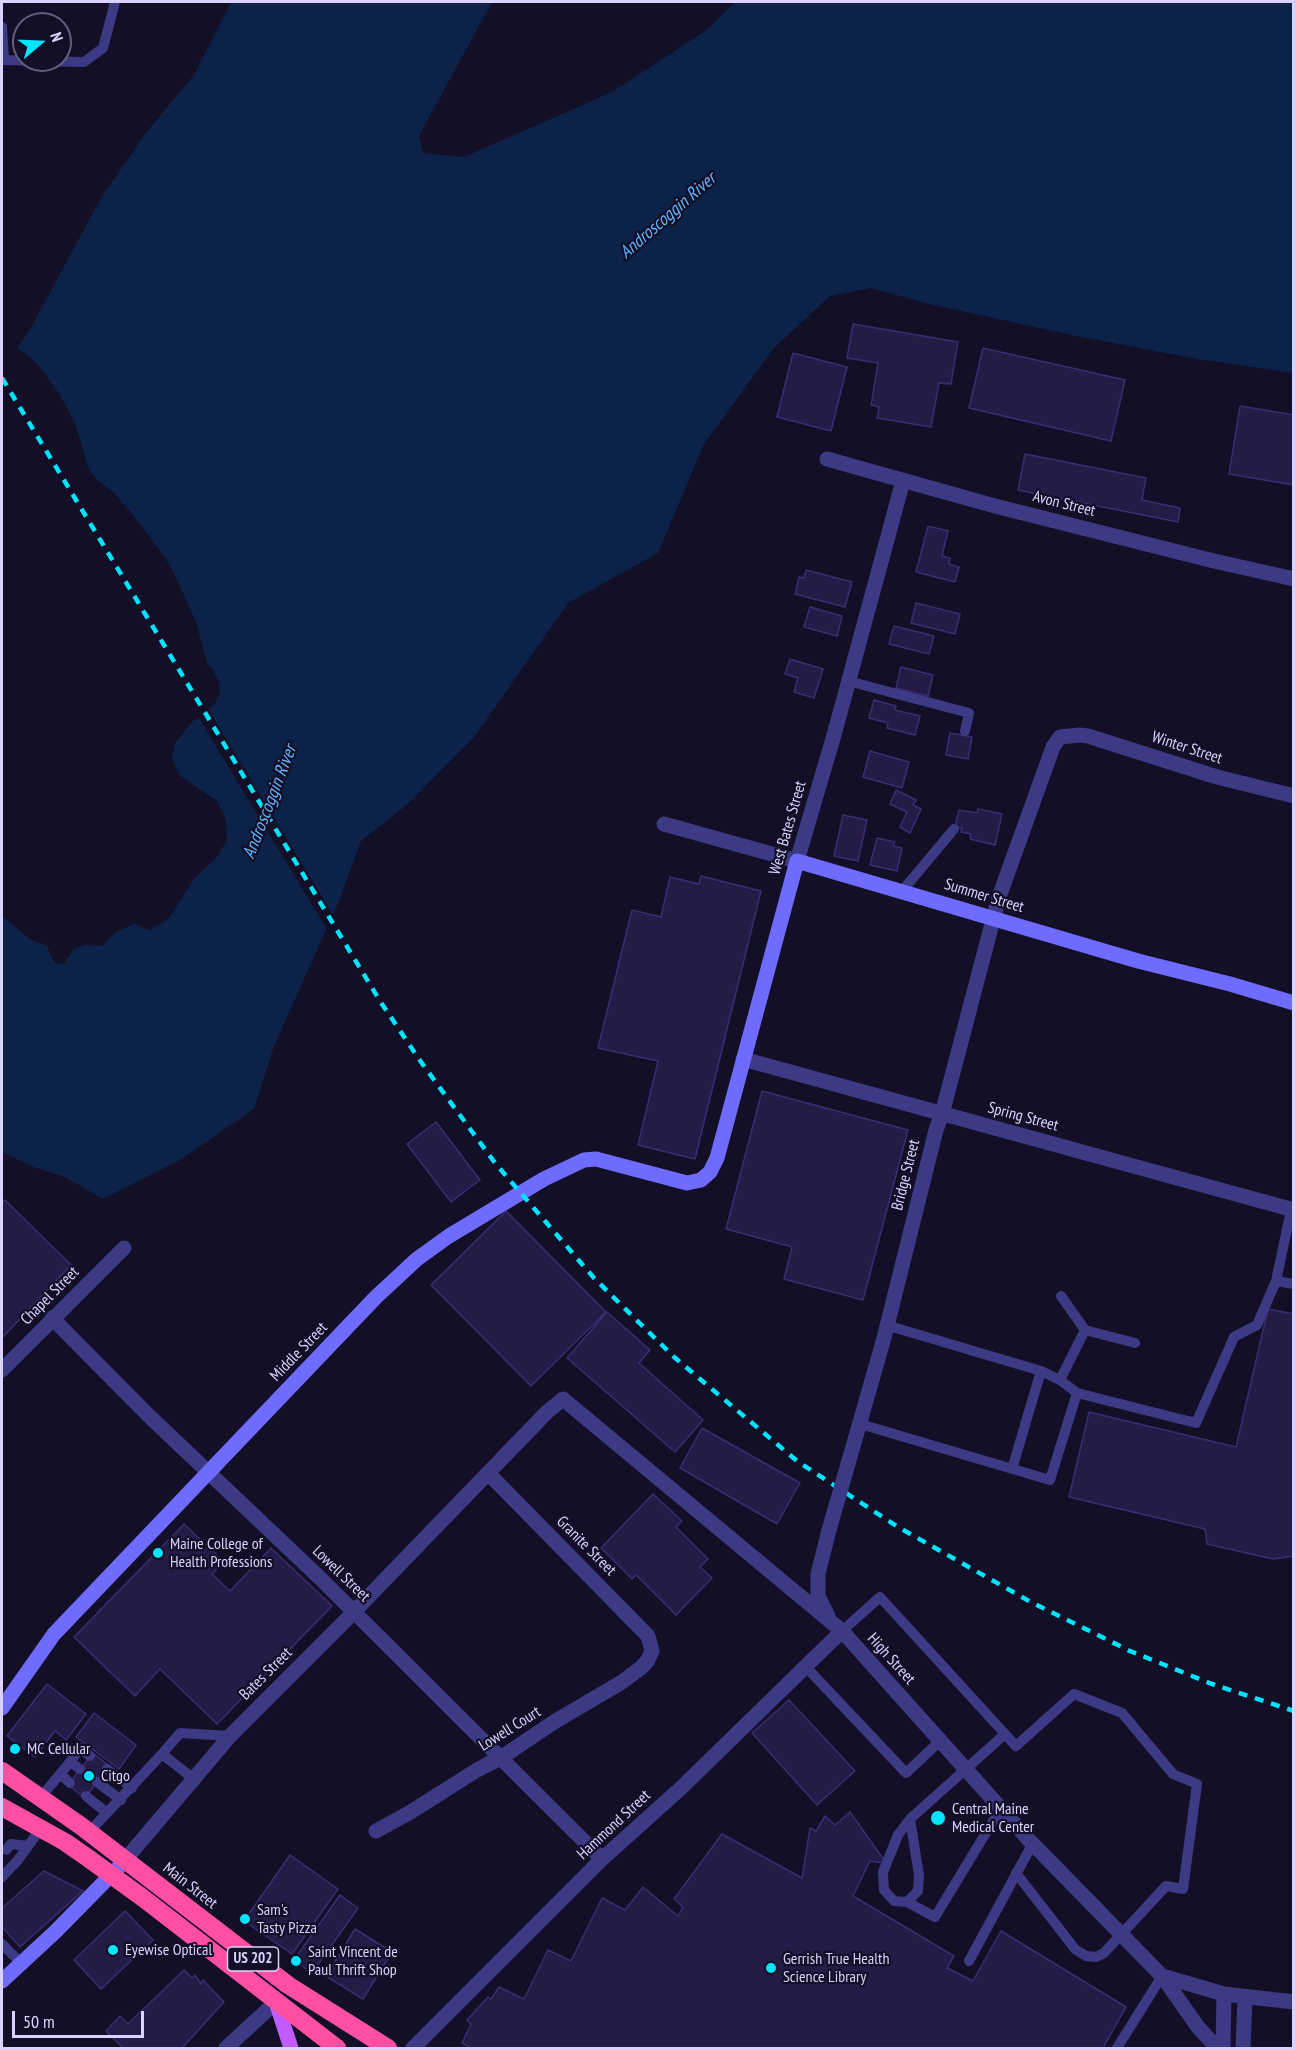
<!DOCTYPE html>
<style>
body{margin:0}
#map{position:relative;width:1295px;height:2050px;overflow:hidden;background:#130f26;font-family:"PT Sans Narrow",sans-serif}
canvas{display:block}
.frame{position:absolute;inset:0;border:3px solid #d9d4ff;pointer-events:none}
.north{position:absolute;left:12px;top:12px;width:60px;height:60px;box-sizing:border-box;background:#130f26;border:2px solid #625e7d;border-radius:50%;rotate:71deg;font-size:16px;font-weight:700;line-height:24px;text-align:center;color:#d9d4ff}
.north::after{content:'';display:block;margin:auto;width:21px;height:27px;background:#00e5ff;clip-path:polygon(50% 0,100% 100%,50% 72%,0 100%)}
.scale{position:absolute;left:12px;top:2011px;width:132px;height:27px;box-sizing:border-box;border:3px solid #d9d4ff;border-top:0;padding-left:8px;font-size:18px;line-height:21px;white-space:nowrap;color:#d9d4ff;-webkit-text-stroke:4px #130f26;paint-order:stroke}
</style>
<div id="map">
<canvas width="1295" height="2050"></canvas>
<div class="frame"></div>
<div class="north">N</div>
<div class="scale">50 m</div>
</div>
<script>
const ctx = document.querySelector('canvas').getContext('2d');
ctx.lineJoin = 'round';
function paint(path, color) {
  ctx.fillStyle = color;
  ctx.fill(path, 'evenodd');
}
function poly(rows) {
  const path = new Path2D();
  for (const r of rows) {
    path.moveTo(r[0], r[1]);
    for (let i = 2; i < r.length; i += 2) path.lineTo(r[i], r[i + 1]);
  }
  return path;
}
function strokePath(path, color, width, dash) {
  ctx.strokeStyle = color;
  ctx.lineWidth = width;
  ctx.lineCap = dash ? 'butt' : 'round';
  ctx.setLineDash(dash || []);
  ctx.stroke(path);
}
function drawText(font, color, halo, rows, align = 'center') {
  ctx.font = font + ' "PT Sans Narrow",sans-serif';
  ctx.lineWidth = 4.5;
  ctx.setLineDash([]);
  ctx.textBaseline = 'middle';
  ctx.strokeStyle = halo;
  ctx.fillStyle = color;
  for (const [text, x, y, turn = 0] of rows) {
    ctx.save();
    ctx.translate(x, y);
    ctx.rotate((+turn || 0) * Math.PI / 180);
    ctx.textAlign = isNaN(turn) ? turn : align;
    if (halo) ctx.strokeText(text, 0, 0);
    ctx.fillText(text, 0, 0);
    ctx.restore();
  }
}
const water = poly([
 [231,2,492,2,419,136,423,153,464,157,612,92,708,29,735,2,1293,2,1293,373,1198,359,1076,336,925,303,871,288,830,296,774,348,704,444,658,553,568,603,475,736,408,804,361,841,339,901,274,1046,254,1109,180,1160,103,1199,65,1177,33,1167,2,1152,2,916,30,939,47,946,54,963,64,964,74,949,85,945,102,946,115,933,135,923,140,927,151,930,169,918,194,879,217,857,227,840,226,820,217,801,179,775,172,759,175,743,193,721,214,705,220,693,219,682,210,665,208,666,196,622,174,573,164,556,130,511,113,492,96,479,88,467,75,423,60,395,39,366,28,355,17,348,29,331,101,198,145,134,194,75]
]);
const pier = poly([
 [207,707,335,918,328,931,197,715]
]);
const building = poly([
 [853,324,958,342,951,384,939,383,931,427,877,418,879,407,871,405,878,363,847,358,853,324],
 [983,348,1125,380,1111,441,969,408,983,348],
 [793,353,847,367,831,431,777,417,793,353],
 [1240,406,1294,415,1294,485,1229,474,1240,406],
 [1025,454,1146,478,1142,500,1180,508,1178,522,1018,490,1025,454],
 [928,526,948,531,942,556,950,558,949,564,959,567,955,582,916,572,928,526],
 [806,570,852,582,845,607,795,594,799,577,804,578,806,570],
 [916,603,960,614,955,634,911,623,916,603],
 [810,607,842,616,837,636,804,627,810,607],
 [894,626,934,636,929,654,889,644,894,626],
 [790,659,823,669,814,698,794,692,798,678,785,674,790,659],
 [901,667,933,675,928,696,896,688,901,667],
 [874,700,896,706,895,710,920,716,915,735,887,728,888,723,869,718,874,700],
 [950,733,972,737,968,759,946,755,950,733],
 [870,751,909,762,902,788,863,777,870,751],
 [896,790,916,800,913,805,921,809,910,833,900,827,907,812,890,804,896,790],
 [978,809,1002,814,995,845,970,839,971,834,961,832,962,828,955,826,959,810,977,813,978,809],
 [843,815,867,820,858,861,834,856,843,815],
 [877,838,895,842,893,846,902,848,897,871,870,865,877,838],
 [701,876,761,891,695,1159,638,1145,658,1061,598,1048,632,910,661,917,670,877,699,884,701,876],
 [762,1091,908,1130,863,1300,784,1279,792,1247,726,1229,762,1091],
 [436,1122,480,1180,451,1202,407,1144,436,1122],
 [5,1200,71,1265,2,1338,2,1203,5,1200],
 [506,1211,606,1312,531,1386,431,1285,506,1211],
 [1268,1309,1294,1314,1294,1556,1273,1559,1207,1544,1205,1529,1069,1497,1089,1412,1236,1447,1268,1309],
 [607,1312,650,1350,639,1363,703,1420,675,1452,567,1358,607,1312],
 [702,1428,800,1483,777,1524,680,1468,702,1428],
 [653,1494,682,1521,676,1527,708,1559,700,1567,712,1578,676,1615,636,1575,632,1579,601,1548,653,1494],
 [184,1524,224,1562,212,1574,230,1591,271,1548,332,1606,217,1724,160,1669,135,1696,74,1637,184,1524],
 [47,1684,86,1714,66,1740,55,1731,35,1757,7,1736,47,1684],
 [789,1700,855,1771,817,1805,752,1733,789,1700],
 [94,1713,136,1745,119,1769,76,1737,94,1713],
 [93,1753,109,1766,85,1798,68,1785,93,1753],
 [850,1812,884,1860,884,1863,870,1861,853,1896,954,1956,947,1968,973,1981,1001,1931,1126,2007,1103,2048,471,2048,462,2043,471,2024,467,2020,488,1997,491,1999,499,1987,524,1999,548,1950,571,1961,602,1898,625,1910,643,1887,678,1916,683,1907,674,1899,722,1834,802,1878,810,1828,816,1831,825,1816,835,1825,850,1812],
 [290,1855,338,1889,292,1954,244,1921,290,1855],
 [44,1871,83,1891,20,1947,2,1927,2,1908,44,1871],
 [340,1895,358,1908,312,1973,294,1960,340,1895],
 [125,1911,153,1940,101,1989,74,1960,125,1911],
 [355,1929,392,1952,363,1999,326,1976,355,1929],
 [184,1970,192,1978,195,1975,201,1984,203,1980,224,2002,182,2048,123,2048,106,2031,120,2016,128,2024,184,1970]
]);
const lane = poly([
 [2,27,4,60],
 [2,60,84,62,103,48,115,2],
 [848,681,969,713,965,731],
 [903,890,954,829],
 [1276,1281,1294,1284],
 [1061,1296,1085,1330],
 [886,1325,1041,1371,1012,1469],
 [1041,1371,1060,1380,1077,1393],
 [1060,1380,1085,1330,1135,1343],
 [860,1424,1050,1480,1077,1393,1196,1423,1234,1337,1257,1325,1276,1281,1291,1210],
 [842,1631,880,1597,1005,1734,910,1819,898,1835,883,1872,884,1890,894,1901,907,1902,918,1891,919,1875,910,1819],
 [805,1666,906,1773,940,1741],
 [1005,1734,1016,1746,1074,1694,1122,1713,1173,1774,1197,1784,1183,1889,1166,1886,1104,1953,1096,1957,1086,1956,1075,1949,1016,1873],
 [162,1754,180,1733,230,1736],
 [70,1762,80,1748,90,1756],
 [107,1769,132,1788],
 [60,1774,70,1783],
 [97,1782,121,1800],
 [86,1796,107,1813],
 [41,1797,70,1762,80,1769],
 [89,1832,162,1754,194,1779],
 [6,1850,11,1844,28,1846],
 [2,1877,18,1860,41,1828],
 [907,1902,935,1917,1001,1808],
 [2,1944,21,1963],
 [969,1961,1033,1843],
 [1117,2048,1162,1976]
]);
const street = poly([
 [827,459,995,506,1214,561,1294,579],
 [664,824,797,861,834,735,903,481],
 [743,1059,1294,1210],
 [52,1318,148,1415,321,1579,602,1859],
 [2,1370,124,1248],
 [848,1464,884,1338,936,1130,942,1114,999,897,1053,747,1060,737,1079,735,1088,736,1217,777,1294,796],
 [828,1616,818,1596,818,1574,829,1530],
 [376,1831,409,1813,477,1770,502,1757,554,1722,622,1682,642,1667,648,1660,652,1651,648,1636,488,1473],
 [125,1860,230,1736,343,1623,547,1412,563,1399,842,1631,1030,1841,1162,1976,1198,2027,1217,2048],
 [1162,1976,1224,1994,1294,2002],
 [226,2048,276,2002],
 [413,2048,602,1859,680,1789,842,1631],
 [1223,2048,1224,1994],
 [1243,2048,1245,1998]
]);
const secondary = poly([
 [2,1708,54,1634,376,1297,417,1259,449,1236,544,1179,584,1160,596,1159,687,1183,701,1180,710,1172,717,1158,797,861,1138,961,1230,984,1294,1003],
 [2,1981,55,1932,118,1868]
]);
const primary = poly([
 [276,2002,291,2048]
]);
const highway = poly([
 [2,1771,81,1826,288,1985,388,2048],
 [2,1807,65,1842,88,1858,143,1898,337,2048]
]);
const rail = poly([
 [2,378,380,1001,421,1062,495,1163,594,1278,674,1357,797,1461,898,1527,1029,1601,1130,1651,1212,1684,1294,1711]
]);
const streetBridge = poly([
 [829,1530,848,1464]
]);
const markers = [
 [158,1553,6,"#00e5ff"],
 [15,1749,6,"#00e5ff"],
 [89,1776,6,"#00e5ff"],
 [938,1818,8,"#00e5ff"],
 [245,1919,6,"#00e5ff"],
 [113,1950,6,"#00e5ff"],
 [296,1961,6,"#00e5ff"],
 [771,1968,6,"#00e5ff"]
];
const shields = [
 [253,1959,51]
];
const shieldNames = [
 ["US 202",253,1959]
];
const streetNames = [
 ["Avon Street",1064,504,14],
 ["Winter Street",1187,748,18],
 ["West Bates Street",788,828,-74],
 ["Summer Street",984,896,17],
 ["Spring Street",1023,1117,15],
 ["Bridge Street",906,1175,-76],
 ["Chapel Street",50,1296,-45],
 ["Middle Street",299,1352,-46],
 ["Granite Street",586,1546,45],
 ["Lowell Street",341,1574,44],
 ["High Street",891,1659,48],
 ["Bates Street",266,1674,-45],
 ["Lowell Court",510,1729,-32],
 ["Hammond Street",614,1825,-43],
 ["Main Street",190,1886,38]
];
const poiNames = [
 ["Maine College of",170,1544],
 ["Health Professions",170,1562],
 ["MC Cellular",27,1749],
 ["Citgo",101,1776],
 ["Central Maine",952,1809],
 ["Medical Center",952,1827],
 ["Sam's",257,1910],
 ["Tasty Pizza",257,1928],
 ["Eyewise Optical",125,1950],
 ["Saint Vincent de",308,1952],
 ["Paul Thrift Shop",308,1970],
 ["Gerrish True Health",783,1959],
 ["Science Library",783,1977]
];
const waterNames = [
 ["Androscoggin River",668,216,-41],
 ["Androscoggin River",270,802,-69]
];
paint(water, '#0c2248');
paint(pier, '#130f26');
paint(building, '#241b47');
strokePath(building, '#3b2d73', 1.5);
strokePath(lane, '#3d3a85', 10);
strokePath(street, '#3d3a85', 15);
strokePath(secondary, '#6f6bff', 15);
strokePath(primary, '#c25bff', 15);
strokePath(highway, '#ff4fa3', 18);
strokePath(rail, '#00e5ff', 4.5, [9, 8]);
strokePath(streetBridge, '#3d3a85', 15);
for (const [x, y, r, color] of markers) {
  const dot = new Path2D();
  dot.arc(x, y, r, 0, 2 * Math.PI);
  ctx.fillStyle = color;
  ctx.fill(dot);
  strokePath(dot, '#130f26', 2);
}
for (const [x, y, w] of shields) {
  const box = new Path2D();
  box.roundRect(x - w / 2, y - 12, w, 24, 4.5);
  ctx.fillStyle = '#130f26';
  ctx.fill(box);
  strokePath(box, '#d9d4ff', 1.5);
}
drawText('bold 15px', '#d9d4ff', null, shieldNames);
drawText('16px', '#d9d4ff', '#130f26', streetNames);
drawText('16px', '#d9d4ff', '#130f26', poiNames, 'left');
drawText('italic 18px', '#62b6ff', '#130f26', waterNames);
</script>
